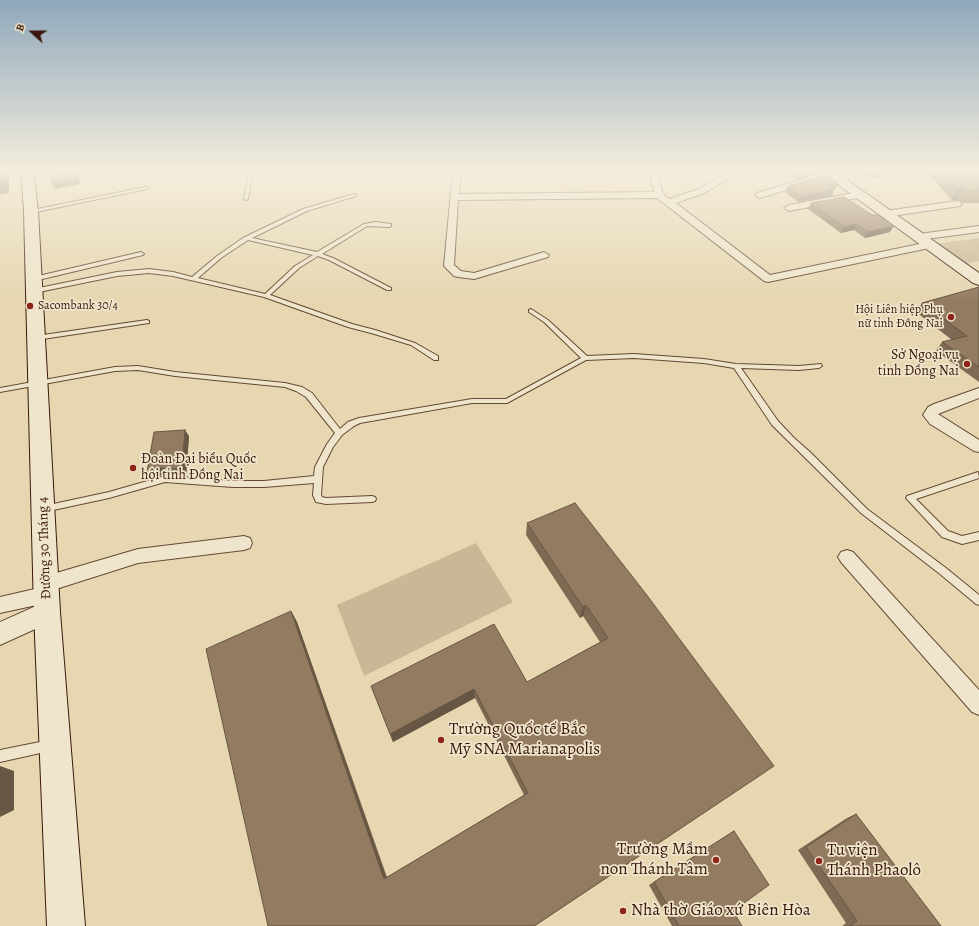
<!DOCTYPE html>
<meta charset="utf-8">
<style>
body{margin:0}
#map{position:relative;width:979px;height:926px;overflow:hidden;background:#e6d7b1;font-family:Alegreya,serif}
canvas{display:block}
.north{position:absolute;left:12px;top:12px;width:40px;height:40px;-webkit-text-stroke:3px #efe5cc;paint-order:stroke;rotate:291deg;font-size:11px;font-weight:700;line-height:16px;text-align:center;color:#3a180b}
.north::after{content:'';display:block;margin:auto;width:14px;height:18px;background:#3a180b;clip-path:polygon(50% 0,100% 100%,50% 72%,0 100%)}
</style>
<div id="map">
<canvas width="979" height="926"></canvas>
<div class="north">B</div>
</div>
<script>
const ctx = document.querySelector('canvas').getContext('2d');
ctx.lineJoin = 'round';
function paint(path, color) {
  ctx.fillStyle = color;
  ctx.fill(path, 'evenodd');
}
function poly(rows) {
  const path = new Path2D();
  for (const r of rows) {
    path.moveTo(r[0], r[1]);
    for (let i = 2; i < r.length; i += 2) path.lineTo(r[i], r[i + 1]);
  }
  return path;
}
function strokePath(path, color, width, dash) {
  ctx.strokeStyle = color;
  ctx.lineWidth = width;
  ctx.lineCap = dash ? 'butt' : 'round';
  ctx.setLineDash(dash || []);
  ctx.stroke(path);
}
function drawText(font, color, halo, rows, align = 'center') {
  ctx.font = font + ' Alegreya,serif';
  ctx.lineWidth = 3.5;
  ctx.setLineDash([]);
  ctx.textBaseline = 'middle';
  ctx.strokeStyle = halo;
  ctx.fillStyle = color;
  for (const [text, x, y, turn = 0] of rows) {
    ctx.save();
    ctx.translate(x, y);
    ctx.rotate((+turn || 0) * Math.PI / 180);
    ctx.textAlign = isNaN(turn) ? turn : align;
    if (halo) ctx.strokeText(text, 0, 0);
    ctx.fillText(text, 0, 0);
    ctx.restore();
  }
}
const green = poly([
 [979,238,979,261,964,264,936,244],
 [476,543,513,602,364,676,337,605]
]);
const service = poly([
 [249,170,253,170,248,199,246,200,244,199,249,170],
 [145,187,147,187,147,189,31,213,28,211,145,187],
 [354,194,356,194,356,196,307,211,252,238,317,252,364,224,376,222,391,224,391,226,389,227,367,226,322,254,333,258,391,288,391,290,387,290,329,260,318,256,299,268,270,295,352,324,375,330,415,343,438,356,438,360,434,360,411,345,371,333,348,327,264,297,173,276,149,273,117,276,34,293,31,291,34,289,117,272,149,269,173,272,192,277,217,256,243,238,303,209,354,194],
 [248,240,313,255,295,266,265,294,198,278,221,258,248,240],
 [141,252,144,254,143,255,34,281,31,279,34,277,141,252],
 [531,309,548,320,587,356,634,354,704,359,736,364,799,366,821,364,822,366,819,368,799,370,741,368,778,421,794,438,810,452,867,509,946,568,979,595,979,605,976,604,940,574,861,513,772,425,734,368,704,363,634,358,586,360,507,403,472,403,360,423,354,426,342,435,333,447,323,467,321,495,322,497,326,498,372,496,375,497,376,499,375,501,372,502,326,504,316,502,313,495,314,483,264,487,233,487,165,482,109,498,44,512,41,511,40,509,41,507,44,506,109,492,165,476,233,481,264,481,314,476,315,467,327,444,335,433,306,397,296,391,285,387,175,376,138,370,115,371,0,392,0,388,115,367,138,366,175,372,285,383,302,387,312,393,340,429,348,422,359,418,472,399,506,399,581,358,544,322,529,312,529,310,531,309],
 [147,320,149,321,149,323,36,340,33,338,36,336,147,320],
 [978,472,979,478,916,499,948,531,962,536,979,532,979,540,962,544,942,537,906,498,907,496,978,472],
 [50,740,54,742,56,746,54,750,0,762,0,750,50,740]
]);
const minor = poly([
 [453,170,461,170,459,194,654,192,649,170,657,170,663,194,670,199,698,189,732,170,743,170,704,193,676,203,770,275,929,242,934,245,929,248,768,282,764,281,657,198,458,200,454,265,461,271,474,273,544,252,549,255,548,257,474,279,458,277,454,276,444,266,453,170],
 [807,178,811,181,810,183,760,198,755,195,757,193,807,178],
 [859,192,862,193,864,195,862,197,789,211,784,208,789,205,859,192],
 [957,201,960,202,962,204,960,206,885,217,880,214,885,211,957,201],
 [979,226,979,232,919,240,914,237,919,234,979,226],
 [979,388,979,398,938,414,979,440,979,452,974,451,930,424,923,415,928,407,934,404,979,388],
 [244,536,250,538,252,543,250,548,244,550,138,563,53,590,55,595,52,601,46,603,0,613,0,597,39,588,37,584,40,578,46,576,138,549,244,536],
 [847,550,853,552,979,690,979,715,972,712,841,562,838,557,841,552,847,550]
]);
const tertiary = poly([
 [47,601,55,604,59,612,55,620,0,645,0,622,47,601]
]);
const secondary = poly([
 [21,170,33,170,38,211,60,612,85,926,47,926,34,612,24,211,21,170],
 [818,170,833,170,979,273,979,285,973,283,818,170]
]);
const wall = poly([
 [691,170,728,170,723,173,696,172],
 [785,170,818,170,817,174,796,180],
 [855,170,885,170,886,172,883,178,861,177],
 [925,170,979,170,979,203,963,203,957,200,952,200],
 [788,186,835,189,834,189,832,196,798,202,785,192],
 [811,203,890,232,865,238,854,230,841,233,808,209],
 [979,287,979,382,936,351,942,342,952,340,916,312,922,303],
 [189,436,186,476,165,474,151,478,147,472],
 [527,523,764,773,268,926,291,611,297,622,387,877,524,795,475,698,393,742,371,686,527,682,600,642,583,616,580,618,526,535],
 [856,814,941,926,842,926,846,923,798,850,847,818],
 [734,831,733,911,742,926,672,926,649,885]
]);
const shadedWall = poly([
 [1,170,9,170,9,193,0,194,0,180],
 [76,170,78,170,80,184,55,189,52,184],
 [724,170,728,170,723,173],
 [812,170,818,170,817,174,796,180,798,174],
 [838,183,835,189,825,191,834,189,832,196,798,202,801,196,828,185],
 [959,188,965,188,957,200,952,200],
 [857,224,854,230,841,233,844,227],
 [894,226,890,232,865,238,868,232],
 [185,430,189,436,186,476,182,469],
 [161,468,165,474,151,478,147,472],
 [586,605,583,616,580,618,583,607],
 [291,611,297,622,388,883,384,879],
 [474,689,475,698,393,742,390,734],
 [0,766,14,771,14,810,0,817],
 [774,766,764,773,535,926,534,926]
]);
const building = poly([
 [0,170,1,170,1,179,0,180,0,170],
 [52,170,76,170,77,179,52,184,52,170],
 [794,170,812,170,798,174,794,170],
 [863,170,885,170,886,172,863,171,863,170],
 [942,170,979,170,979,191,970,191,965,188,959,188,942,170],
 [827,175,838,183,828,185,834,189,801,196,788,186,827,175],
 [844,197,872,215,877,215,894,226,868,232,857,224,844,227,811,203,844,197],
 [979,287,979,367,942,342,967,336,922,303,979,287],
 [185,430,182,469,161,468,147,472,154,432,185,430],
 [575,503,646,594,774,766,534,926,268,926,206,649,291,611,384,879,528,793,474,689,390,734,371,686,494,624,527,682,608,638,586,605,583,607,527,523,575,503],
 [856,814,941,926,850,926,857,921,806,847,856,814],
 [734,831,769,885,733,911,742,926,679,926,654,882,734,831]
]);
const markers = [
 [30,306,4,"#8f2418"],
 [951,317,4,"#8f2418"],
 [967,364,4,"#8f2418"],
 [133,468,4,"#8f2418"],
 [441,740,4,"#8f2418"],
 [716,860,4,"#8f2418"],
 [819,861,4,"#8f2418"],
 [623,911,4,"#8f2418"]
];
const farPoinames = [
 ["Sacombank 30/4",38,306],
 ["Hội Liên hiệp Phụ",943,310,"right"],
 ["nữ tỉnh Đồng Nai",943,324,"right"]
];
const poiNames = [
 ["Sở Ngoại vụ",959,356],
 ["tỉnh Đồng Nai",959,372],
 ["Đoàn Đại biểu Quốc",141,460,"left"],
 ["hội tỉnh Đồng Nai",141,476,"left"]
];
const streetNames = [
 ["Đường 30 Tháng 4",45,548,-92]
];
const nearPoinames = [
 ["Trường Quốc tế Bắc",449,730],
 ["Mỹ SNA Marianapolis",449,750],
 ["Trường Mầm",708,850,"right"],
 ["non Thánh Tâm",708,870,"right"],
 ["Tu viện",827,851],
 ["Thánh Phaolô",827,871],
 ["Nhà thờ Giáo xứ Biên Hòa",631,911]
];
paint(green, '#c9b795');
strokePath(service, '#654834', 2);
strokePath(minor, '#654834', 2);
strokePath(tertiary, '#654834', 2);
strokePath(secondary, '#3a180b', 2);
paint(service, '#efe5cc');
paint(minor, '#efe5cc');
paint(tertiary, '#efe5cc');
paint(secondary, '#efe5cc');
paint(wall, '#7e6a53');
paint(shadedWall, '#675644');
paint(building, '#937b61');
strokePath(building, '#675644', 1);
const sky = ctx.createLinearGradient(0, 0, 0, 300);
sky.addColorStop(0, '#90a8bc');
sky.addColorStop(0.57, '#f4eddc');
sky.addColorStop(1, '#f4eddc00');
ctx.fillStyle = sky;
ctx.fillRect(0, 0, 979, 300);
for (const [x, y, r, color] of markers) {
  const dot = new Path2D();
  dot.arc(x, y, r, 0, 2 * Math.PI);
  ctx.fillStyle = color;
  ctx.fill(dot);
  strokePath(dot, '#efe5cc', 1.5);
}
drawText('12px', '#3a180b', '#efe5cc', farPoinames, 'left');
drawText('14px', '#3a180b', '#efe5cc', poiNames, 'right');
drawText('14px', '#3a180b', '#efe5cc', streetNames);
drawText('17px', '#3a180b', '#efe5cc', nearPoinames, 'left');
</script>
